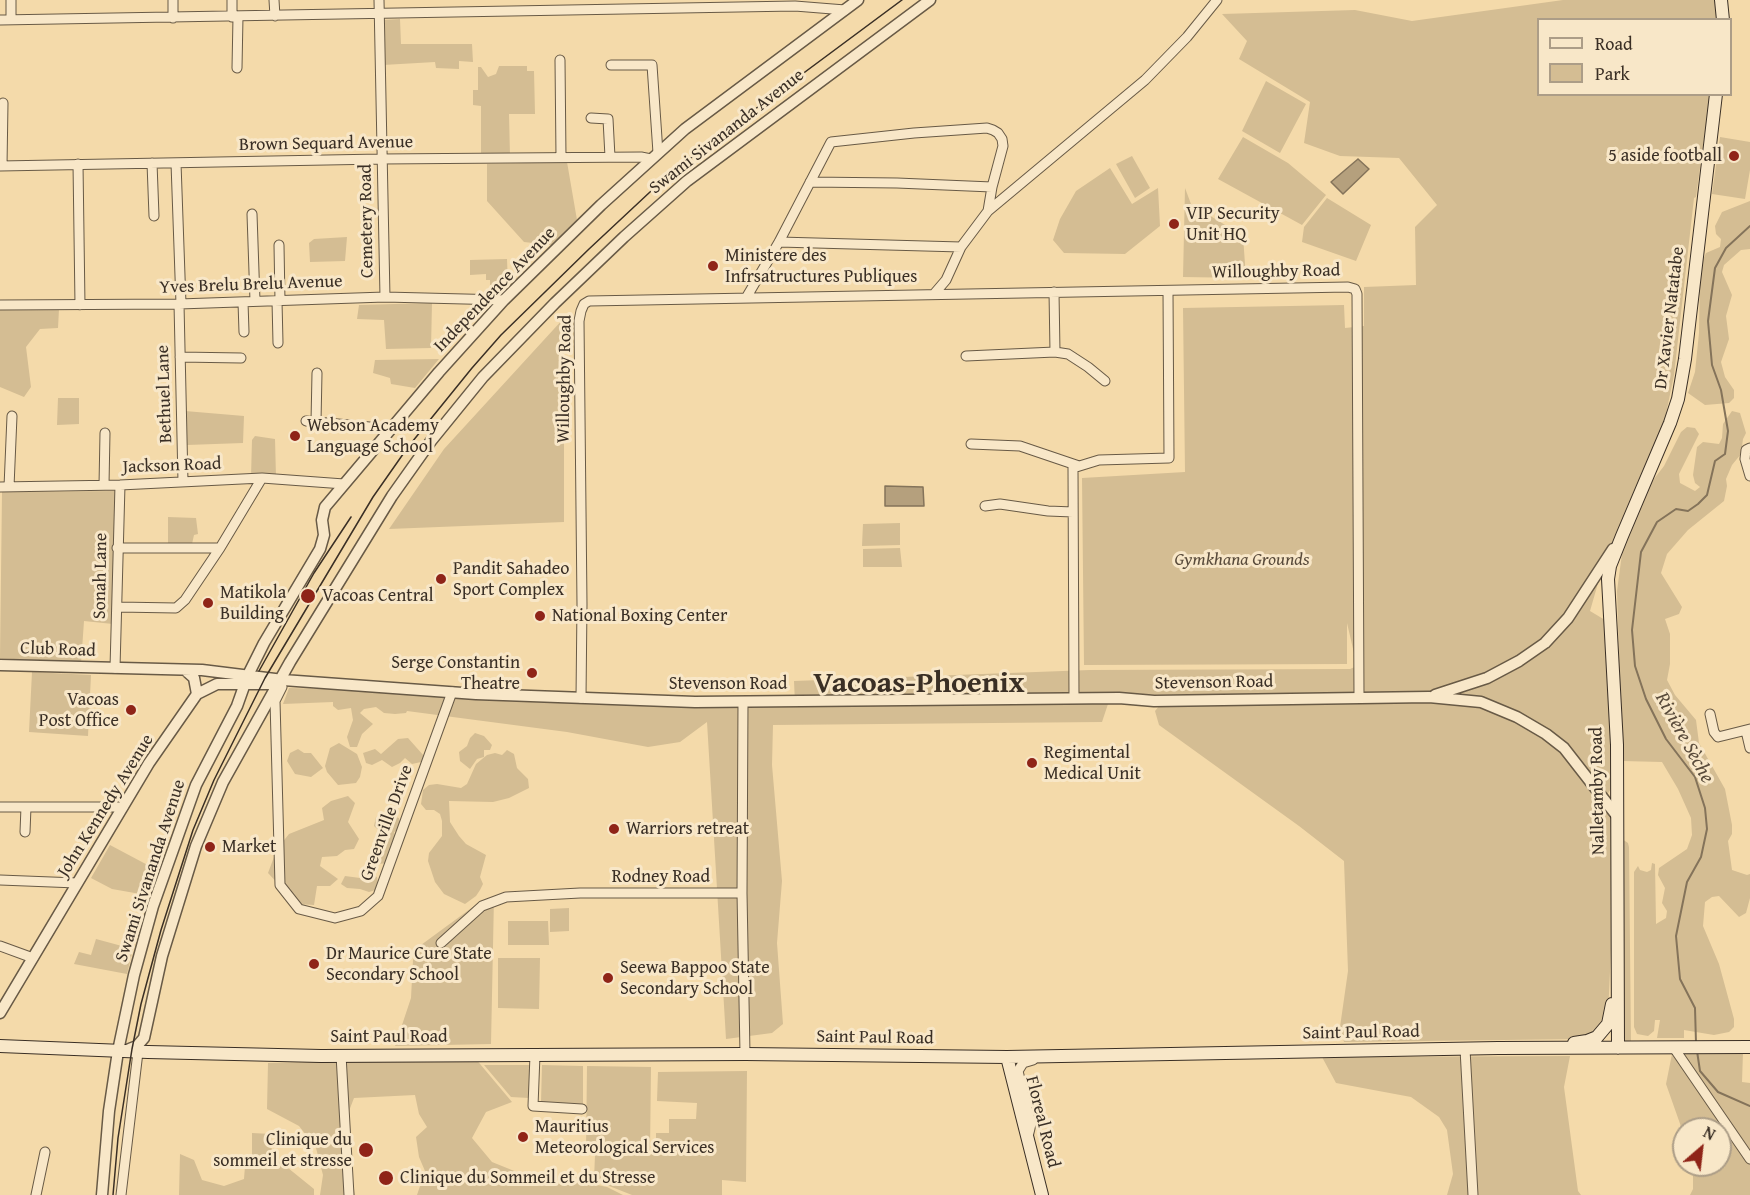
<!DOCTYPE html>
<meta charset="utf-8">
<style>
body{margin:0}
#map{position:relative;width:1750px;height:1195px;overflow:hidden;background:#f4daaa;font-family:"Gentium Book Plus",serif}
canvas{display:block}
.legend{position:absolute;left:1537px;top:18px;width:195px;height:78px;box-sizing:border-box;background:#f8e7c8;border:2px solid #ac9d87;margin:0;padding:8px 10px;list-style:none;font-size:18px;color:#3a2f25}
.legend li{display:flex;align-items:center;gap:12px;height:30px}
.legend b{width:30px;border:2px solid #ac9d87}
.north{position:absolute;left:1672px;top:1117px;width:60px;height:60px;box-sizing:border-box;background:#f8e7c8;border:2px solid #ac9d87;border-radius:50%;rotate:28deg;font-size:16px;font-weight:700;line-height:24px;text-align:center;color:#3a2f25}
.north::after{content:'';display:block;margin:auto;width:21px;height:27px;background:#8f2418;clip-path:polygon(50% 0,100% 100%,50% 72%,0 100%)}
</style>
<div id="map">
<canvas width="1750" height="1195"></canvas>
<ul class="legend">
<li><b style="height:8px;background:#f8e7c8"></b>Road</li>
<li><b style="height:16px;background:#d4bd93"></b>Park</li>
</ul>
<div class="north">N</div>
</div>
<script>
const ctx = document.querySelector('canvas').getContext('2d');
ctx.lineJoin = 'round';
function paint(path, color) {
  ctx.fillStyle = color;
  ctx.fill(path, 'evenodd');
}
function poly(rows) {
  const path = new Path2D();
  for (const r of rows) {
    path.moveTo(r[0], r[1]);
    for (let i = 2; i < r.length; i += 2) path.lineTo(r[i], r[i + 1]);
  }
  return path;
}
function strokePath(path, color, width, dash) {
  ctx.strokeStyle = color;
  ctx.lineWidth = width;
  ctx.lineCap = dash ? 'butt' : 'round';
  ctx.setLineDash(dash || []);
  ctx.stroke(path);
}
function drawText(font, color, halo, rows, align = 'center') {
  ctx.font = font + ' "Gentium Book Plus",serif';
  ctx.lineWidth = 6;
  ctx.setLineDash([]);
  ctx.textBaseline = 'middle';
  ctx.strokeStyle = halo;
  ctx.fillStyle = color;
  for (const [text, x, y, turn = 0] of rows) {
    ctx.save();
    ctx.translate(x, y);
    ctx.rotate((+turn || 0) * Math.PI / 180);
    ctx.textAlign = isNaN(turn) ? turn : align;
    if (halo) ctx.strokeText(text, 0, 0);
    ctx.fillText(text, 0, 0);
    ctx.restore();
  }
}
const green = poly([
 [1563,0,1715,0,1717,19,1538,20,1538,94,1710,95,1696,197,1694,198,1674,375,1666,414,1666,422,1605,559,1590,611,1605,620,1614,784,1605,798,1617,818,1608,1015,1596,1031,1584,1039,1344,1042,1340,1027,1348,971,1344,861,1299,826,1159,725,1155,711,1160,705,1209,700,1212,694,1111,695,1102,722,773,725,772,765,782,881,777,943,783,1024,772,1033,726,1039,707,722,680,742,648,747,567,732,407,711,406,713,395,714,384,713,376,707,364,709,360,713,373,724,362,734,357,747,350,747,347,737,353,720,351,708,338,710,333,706,333,702,283,704,289,688,452,692,580,704,708,707,795,703,794,681,1090,670,1350,669,1357,666,1347,623,1347,664,1084,665,1082,478,1185,472,1183,308,1344,305,1345,328,1364,326,1364,287,1416,285,1415,227,1437,205,1399,158,1340,156,1304,143,1310,102,1239,59,1247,41,1222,14,1355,10,1412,21],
 [400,19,401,44,472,44,473,62,459,61,459,69,436,68,435,62,383,65,383,20],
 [499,66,527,66,527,71,534,71,535,114,509,114,510,156,481,156,481,106,473,105,473,90,478,90,478,67,481,67,488,77,496,74],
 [1266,81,1306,104,1280,153,1242,131],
 [1243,137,1288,163,1326,195,1302,225,1218,179],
 [1720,137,1750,142,1750,170,1745,199,1712,194],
 [1132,156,1150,188,1135,198,1116,164],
 [567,162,577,220,551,245,524,242,487,201,487,164],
 [1110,168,1132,204,1158,188,1160,226,1125,254,1064,253,1053,240,1060,219,1076,191],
 [1185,188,1191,204,1243,236,1246,278,1183,277],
 [1327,198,1371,225,1356,261,1302,242,1304,227],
 [1750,201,1750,249,1741,250,1724,265,1722,272,1732,295,1726,316,1729,339,1721,362,1725,377,1734,390,1734,398,1729,403,1705,405,1688,393,1695,372,1699,333,1700,266,1706,253,1720,247,1721,239,1716,234,1715,226,1722,212],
 [347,237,345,261,310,262,309,243,314,239],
 [507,259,508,285,504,289,490,289,490,280,486,280,486,274,470,275,470,260],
 [432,303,431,348,386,349,384,320,357,319,359,305],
 [0,309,59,309,58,328,40,329,26,347,31,387,24,397,0,387],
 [564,318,564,522,389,529,444,449],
 [439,359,415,388,391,384,390,378,373,373,375,360],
 [58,398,79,398,79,424,57,425],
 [185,411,244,416,243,443,187,445],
 [1732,411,1740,413,1746,433,1743,439,1741,454,1732,465,1726,479,1727,486,1724,501,1688,530,1667,554,1661,573,1682,607,1679,614,1665,619,1670,634,1670,664,1667,680,1675,695,1696,720,1699,743,1725,789,1732,825,1732,834,1728,841,1732,870,1747,875,1750,874,1750,898,1746,913,1739,917,1719,896,1712,897,1705,902,1703,926,1719,964,1734,1019,1734,1027,1729,1032,1714,1035,1684,1030,1684,1038,1657,1038,1660,1020,1655,1020,1654,1031,1648,1036,1637,1034,1634,1027,1634,872,1638,866,1640,870,1647,872,1651,870,1652,863,1655,864,1656,924,1666,918,1667,911,1662,903,1665,888,1658,875,1659,868,1687,849,1692,835,1691,818,1678,789,1662,762,1622,761,1617,591,1623,546,1650,484,1664,466,1681,432,1687,427,1695,428,1699,434,1679,474,1680,483,1695,491,1700,487,1695,483,1693,475,1697,447,1703,442,1719,444,1722,438,1723,424],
 [255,436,275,439,276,477,251,477,252,440],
 [115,491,113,624,84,621,81,664,0,658,2,492],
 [168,517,196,518,198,534,194,535,192,544,168,545],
 [900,523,900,545,862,546,863,524],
 [900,548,902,567,863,567,863,549],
 [32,672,91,675,88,736,29,732],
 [475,733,484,736,492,745,490,750,484,750,484,757,477,759,470,769,460,761,459,752,467,746,470,738],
 [408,738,424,756,421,762,412,764,405,758,400,763,392,767,382,760,372,765,366,763,363,753,375,749,381,754,398,739],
 [339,743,357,754,362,767,360,777,356,783,338,785,327,772,325,766,330,748],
 [298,749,304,753,311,753,323,768,311,777,295,774,287,761,290,753],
 [507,750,514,754,517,768,528,779,529,788,509,798,493,802,449,801,450,822,459,836,466,844,486,855,480,877,483,884,480,890,476,896,465,904,444,894,435,882,428,861,429,853,442,836,442,821,440,814,434,810,426,810,421,804,423,790,429,785,437,784,461,788,467,784,476,764,487,755,495,753,502,755],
 [348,796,355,803,348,822,359,839,354,849,345,850,337,856,322,857,320,866,338,879,330,886,317,886,314,905,297,904,268,873,277,849,289,834,324,820,322,808,331,801],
 [389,815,399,818,401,829,394,832,396,842,389,863,378,864,376,855,382,850,383,834,374,826,376,817],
 [1622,839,1628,843,1629,847,1631,1045,1620,1045],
 [110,845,157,870,146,895,112,889,91,878],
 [370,874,377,877,379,889,369,892,360,889,347,888,341,884,345,876,360,878],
 [494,897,491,1044,395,1046,411,998,413,960,421,945,481,901],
 [569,908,569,931,550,932,550,909],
 [508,921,548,921,549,945,508,945],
 [96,939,133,949,127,974,74,964,79,952,91,955],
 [498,958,540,958,539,1009,498,1008],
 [1743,1052,1742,1082,1750,1083,1750,1195,1690,1195,1693,1189,1693,1165,1720,1165,1720,1129,1684,1129,1684,1135,1666,1084,1672,1054],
 [1570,1056,1564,1087,1578,1191,1581,1195,1447,1195,1453,1174,1447,1130,1439,1117,1411,1097,1336,1083,1322,1057],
 [475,1058,512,1102,486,1112,472,1138,492,1162,549,1185,578,1181,607,1187,623,1195,417,1195,425,1171,419,1157,416,1137,427,1127,419,1114,415,1095,354,1098,344,1124,355,1195,320,1195,323,1175,316,1148,299,1126,267,1109,268,1063],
 [484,1065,530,1065,529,1098,511,1097],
 [542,1065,583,1066,583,1104,541,1102],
 [587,1066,651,1067,650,1152,586,1151],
 [747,1071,746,1182,722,1180,722,1195,632,1195,594,1180,595,1155,656,1154,656,1133,669,1133,669,1119,696,1119,697,1103,657,1101,658,1072],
 [252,1133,271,1134,272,1155,314,1189,314,1195,179,1195,180,1154,194,1160,202,1180,224,1186,244,1179,245,1166,252,1165]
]);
const water = poly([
 [1358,159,1369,169,1343,194,1331,182,1358,159],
 [885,486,923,487,924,506,885,506,885,486]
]);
const stream = poly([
 [1696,1043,1695,1008,1680,979,1676,936,1687,882,1701,857,1707,829,1705,808,1695,777,1666,739,1646,699,1635,666,1632,630,1641,552,1657,522,1676,509,1688,511,1698,504,1707,495,1715,461,1725,454,1728,431,1721,390,1712,365,1708,321,1715,268,1726,248,1750,226],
 [1697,1051,1700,1071,1718,1092,1750,1106]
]);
const minor = poly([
 [11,0,11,20],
 [173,0,173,18],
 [274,0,275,16],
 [379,0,385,297],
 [232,17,232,0],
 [0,20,795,6,845,10],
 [560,60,561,157],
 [611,65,652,65,658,153],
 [237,68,238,17],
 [591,118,608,119,610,157],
 [152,163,154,216],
 [176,163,181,304],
 [78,164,80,305],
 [0,166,381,159,641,157,651,159],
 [2,166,3,103],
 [810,182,897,183,992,187],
 [252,214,255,301],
 [779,242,961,247],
 [279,245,280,301],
 [1054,292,1055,352],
 [934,294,946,280,961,247,988,211,1145,80,1187,37,1217,0],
 [746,298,779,242,831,142,914,133,987,128,993,130,998,133,1002,139,1003,146,992,187,988,211],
 [277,301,278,343],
 [243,302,244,332],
 [179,304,183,482],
 [0,305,179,304,385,297,504,300],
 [966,356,1055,352,1068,354,1088,367,1105,381],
 [180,357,241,358],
 [306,421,391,429],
 [316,422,317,373],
 [971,444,1020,446,1079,466],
 [1750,448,1746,450,1745,459,1750,476],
 [104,485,105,433],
 [0,487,120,485,262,478,344,484],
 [9,487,12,416],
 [985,506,1000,504,1048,511,1073,512],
 [117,548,220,548],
 [118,607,176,608,185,600,220,548,262,478],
 [115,668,120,485],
 [282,687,275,701,280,885,299,909,335,918,361,911,378,896,452,692],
 [581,698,582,604,579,321,581,311,584,304,589,301,1348,287,1355,289,1357,294,1359,697],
 [1074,698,1073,468,1099,460,1169,458,1168,291],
 [743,702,742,893,745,1054],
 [1710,714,1714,732,1718,737,1750,729],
 [1746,731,1750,748],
 [0,807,123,807],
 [25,832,26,807],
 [0,880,77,883],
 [441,943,482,906,506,897,580,893,742,893],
 [0,946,33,958],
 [1674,1048,1750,1159],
 [1465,1049,1473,1195],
 [341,1055,349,1195],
 [535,1055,533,1106,582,1109],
 [1028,1137,1031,1124,1018,1071,1023,1063,1033,1060],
 [36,1195,45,1152],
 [121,1195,138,1052]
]);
const tertiary = poly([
 [0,665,202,670,283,680,476,694,695,702,1119,698,1154,701,1429,697,1481,702,1517,717,1546,734,1564,748,1617,816],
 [185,670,194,678,197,694],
 [1435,695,1487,678,1519,661,1545,643,1568,618,1613,549],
 [0,1013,149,763,197,694,217,684,271,684],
 [127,1050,137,1046,144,1038,162,956,196,846,223,782,290,662,392,496,431,441,483,377,555,303,624,237,687,181,930,0],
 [102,1195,109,1111,118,1051,134,975,153,906,196,785,237,706,248,675,264,643,320,549,324,535,322,520,325,507,439,372,504,300,601,205,685,129,858,0]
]);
const secondary = poly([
 [1721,0,1723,20],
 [1574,1043,1587,1041,1597,1037,1608,1024,1612,1004],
 [0,1046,148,1052,321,1056,745,1054,1007,1057,1498,1048,1750,1047],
 [1618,1048,1617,745,1608,579,1610,566,1622,536,1670,423,1678,399,1685,359,1716,94],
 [1007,1057,1042,1195]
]);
const tram = poly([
 [259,671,314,573,351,517],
 [113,1195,118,1138,132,1049,141,1004,161,930,193,830,214,780,265,678,373,497,408,447,472,368,501,335,589,249,650,192,704,147,902,0]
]);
const markers = [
 [1734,156,6,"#8f2418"],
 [1174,224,6,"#8f2418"],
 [713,266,6,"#8f2418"],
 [295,436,6,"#8f2418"],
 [441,579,6,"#8f2418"],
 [308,596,8,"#8f2418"],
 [208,603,6,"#8f2418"],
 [540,616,6,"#8f2418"],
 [532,673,6,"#8f2418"],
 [131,710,6,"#8f2418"],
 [1032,763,6,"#8f2418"],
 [614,829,6,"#8f2418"],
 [210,847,6,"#8f2418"],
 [314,964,6,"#8f2418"],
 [608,978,6,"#8f2418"],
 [523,1137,6,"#8f2418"],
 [366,1150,8,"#8f2418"],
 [386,1178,8,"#8f2418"]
];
const streetNames = [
 ["Swami Sivananda Avenue",727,132,-38],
 ["Brown Sequard Avenue",326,144,-1],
 ["Cemetery Road",367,221,-91],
 ["Willoughby Road",1276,272,-1],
 ["Yves Brelu Brelu Avenue",251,285,-2],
 ["Independence Avenue",495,290,-46],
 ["Dr Xavier Natatabe",1670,318,-83],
 ["Willoughby Road",565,379,-89],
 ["Bethuel Lane",165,394,-92],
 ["Jackson Road",172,466,-2],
 ["Sonah Lane",101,576,-89],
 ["Club Road",58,650,2],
 ["Stevenson Road",1214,683,-1],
 ["Stevenson Road",728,684],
 ["Nalletamby Road",1598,791,-91],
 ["John Kennedy Avenue",106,806,-58],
 ["Greenville Drive",387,823,-70],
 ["Swami Sivananda Avenue",151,871,-72],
 ["Rodney Road",661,877],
 ["Saint Paul Road",1361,1033,-1],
 ["Saint Paul Road",389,1037],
 ["Saint Paul Road",875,1038,1],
 ["Floreal Road",1042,1122,76]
];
const poiNames = [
 ["5 aside football",1722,156,"right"],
 ["VIP Security",1186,214],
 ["Unit HQ",1186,235],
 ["Ministere des",725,256],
 ["Infrsatructures Publiques",725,277],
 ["Webson Academy",307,426],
 ["Language School",307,447],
 ["Pandit Sahadeo",453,569],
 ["Sport Complex",453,590],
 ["Matikola",220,593],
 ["Building",220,614],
 ["Vacoas Central",322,596],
 ["National Boxing Center",552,616],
 ["Serge Constantin",520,663,"right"],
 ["Theatre",520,684,"right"],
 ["Vacoas",119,700,"right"],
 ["Post Office",119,721,"right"],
 ["Regimental",1044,753],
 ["Medical Unit",1044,774],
 ["Warriors retreat",626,829],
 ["Market",222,847],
 ["Dr Maurice Cure State",326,954],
 ["Secondary School",326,975],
 ["Seewa Bappoo State",620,968],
 ["Secondary School",620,989],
 ["Mauritius",535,1127],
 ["Meteorological Services",535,1148],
 ["Clinique du",352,1140,"right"],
 ["sommeil et stresse",352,1161,"right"],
 ["Clinique du Sommeil et du Stresse",400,1178]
];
const parkNames = [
 ["Gymkhana Grounds",1242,560]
];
const waterNames = [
 ["Rivière Sèche",1684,738,61]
];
const townNames = [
 ["Vacoas-Phoenix",919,684]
];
paint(green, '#d4bd93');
paint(water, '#b5a07d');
strokePath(water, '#84735a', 1.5);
strokePath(stream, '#84735a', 2);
strokePath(minor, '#685a46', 11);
strokePath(tertiary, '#685a46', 13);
strokePath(secondary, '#3a2f25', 14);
strokePath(minor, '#f8e7c8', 9);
strokePath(tertiary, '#f8e7c8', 10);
strokePath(secondary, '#f8e7c8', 12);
strokePath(tram, '#3a2f25', 1.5);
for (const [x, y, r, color] of markers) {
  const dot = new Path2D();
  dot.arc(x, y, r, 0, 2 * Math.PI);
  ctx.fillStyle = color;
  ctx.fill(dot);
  strokePath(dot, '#f8e7c8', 2);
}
drawText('18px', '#3a2f25', '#f8e7c8', streetNames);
drawText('18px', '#3a2f25', '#f8e7c8', poiNames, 'left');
drawText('italic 18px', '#594b3b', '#f8e7c8', parkNames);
drawText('italic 20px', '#594b3b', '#f8e7c8', waterNames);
drawText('bold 30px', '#3a2f25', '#f8e7c8', townNames);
</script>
